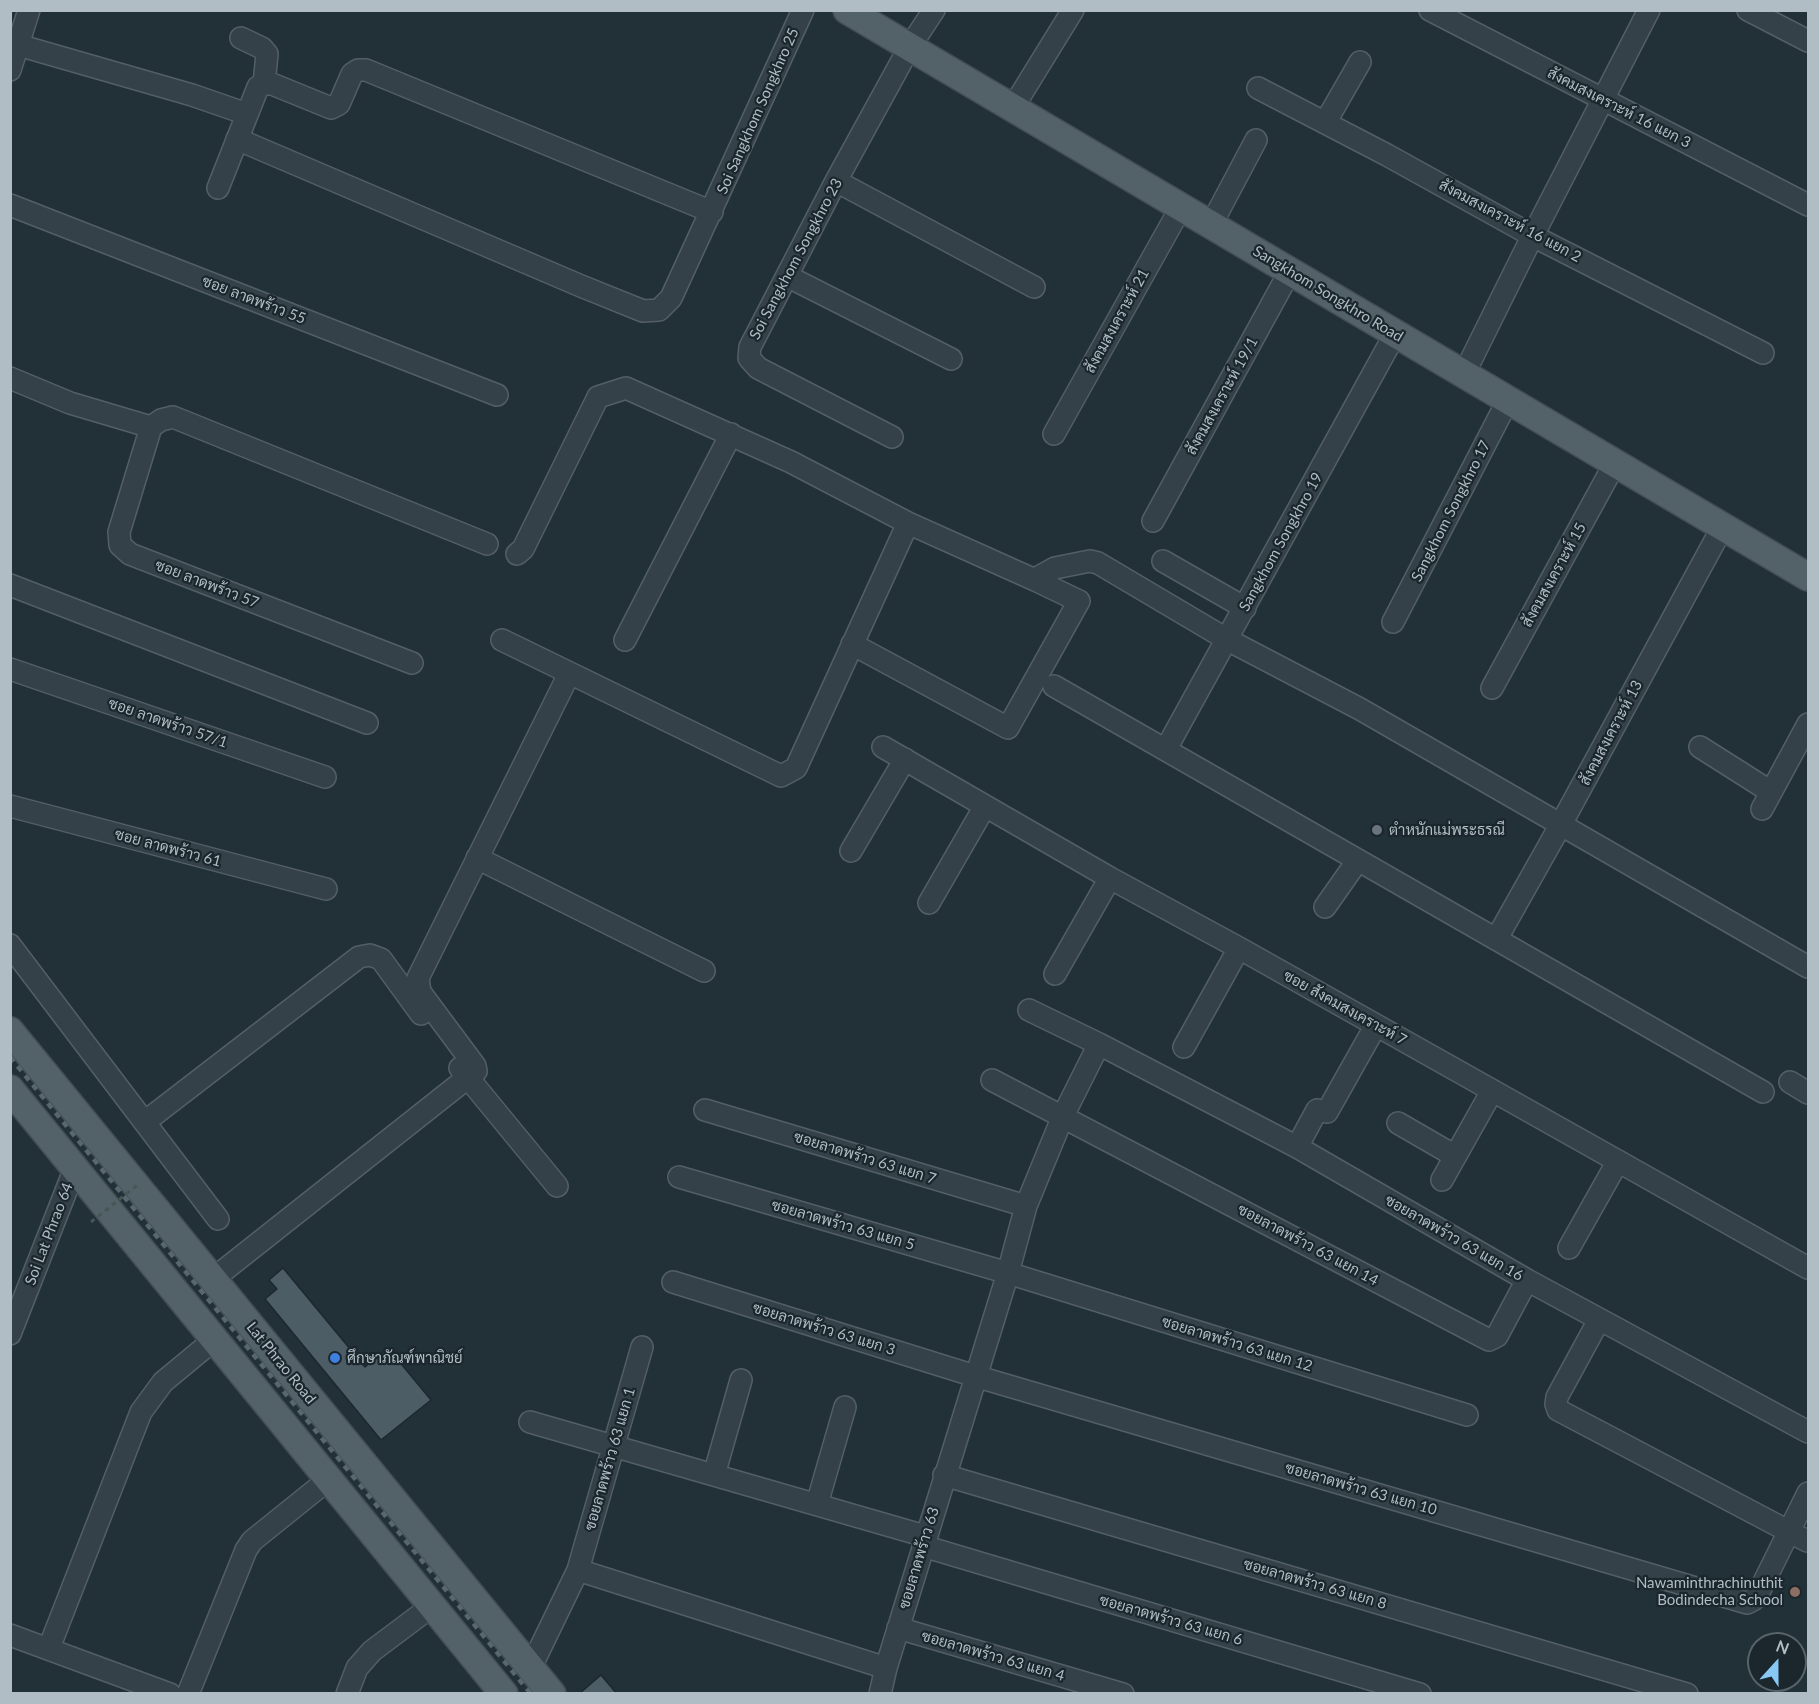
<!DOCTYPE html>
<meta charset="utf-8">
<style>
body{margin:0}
#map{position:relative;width:1819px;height:1704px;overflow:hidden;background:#223038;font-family:Lato,sans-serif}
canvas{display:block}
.frame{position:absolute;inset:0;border:12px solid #b0bdc4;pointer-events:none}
.north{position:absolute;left:1747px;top:1632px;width:60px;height:60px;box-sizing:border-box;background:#1b262d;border:2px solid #576269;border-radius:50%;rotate:21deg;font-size:16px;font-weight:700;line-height:24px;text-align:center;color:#b0bdc4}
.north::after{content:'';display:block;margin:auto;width:21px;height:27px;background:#87c9f2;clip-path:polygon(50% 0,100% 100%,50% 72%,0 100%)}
</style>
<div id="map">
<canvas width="1819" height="1704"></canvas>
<div class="frame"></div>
<div class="north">N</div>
</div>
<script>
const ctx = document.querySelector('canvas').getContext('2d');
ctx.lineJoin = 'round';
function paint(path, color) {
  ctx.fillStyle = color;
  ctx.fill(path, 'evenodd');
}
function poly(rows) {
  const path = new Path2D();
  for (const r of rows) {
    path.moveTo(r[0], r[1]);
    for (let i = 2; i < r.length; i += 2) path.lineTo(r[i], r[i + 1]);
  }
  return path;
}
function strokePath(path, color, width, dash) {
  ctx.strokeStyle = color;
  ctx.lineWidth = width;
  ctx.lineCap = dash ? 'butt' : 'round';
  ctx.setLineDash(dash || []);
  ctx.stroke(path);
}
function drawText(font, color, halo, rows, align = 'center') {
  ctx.font = font + ' Lato,Sarabun,sans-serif';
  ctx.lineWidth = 4.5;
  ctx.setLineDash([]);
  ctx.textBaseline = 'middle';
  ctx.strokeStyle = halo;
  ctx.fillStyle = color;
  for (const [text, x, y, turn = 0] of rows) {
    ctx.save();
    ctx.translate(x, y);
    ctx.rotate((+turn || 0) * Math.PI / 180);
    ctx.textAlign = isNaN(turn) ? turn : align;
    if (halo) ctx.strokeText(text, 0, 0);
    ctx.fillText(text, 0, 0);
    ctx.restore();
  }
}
const building = poly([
 [283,1268,365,1367,388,1348,431,1400,381,1440,265,1299,277,1289,269,1280,283,1268],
 [601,1675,617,1694,579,1694,601,1675]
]);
const minor = poly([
 [1430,10,1808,205],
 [1748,10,1808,41],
 [241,38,262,48,267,54,264,84],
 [18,45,192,95,247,114],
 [10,70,29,10],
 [1258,88,1387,155,1533,236,1763,353],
 [1012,109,1073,10],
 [1325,123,1360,62],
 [237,139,581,286,643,311,659,310,671,298,803,10],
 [836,181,1034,287],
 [218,188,258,87,264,84,272,84,331,108,339,104,352,74,358,70,366,70,712,212],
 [10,205,497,395],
 [1211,225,1256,140],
 [787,276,951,359],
 [1464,374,1527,247,1649,10],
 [10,378,70,403,151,427,161,420,173,417,487,544],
 [151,427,119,532,120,545,130,554,412,663],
 [1054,434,1181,207],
 [892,437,758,368,749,358,750,347,836,181,909,48,934,10],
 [1153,521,1290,271],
 [517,554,523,549,598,397,626,388,791,462,908,523,1035,580,1037,578,1055,568,1090,561,1098,563,1228,640,1360,709,1808,967],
 [1163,561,1245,608],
 [10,585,367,723],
 [1393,622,1508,400],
 [502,640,781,776,796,768,908,523],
 [625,640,731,434],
 [852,644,1008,728,1079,601,1033,579],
 [10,669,325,777],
 [1054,686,1763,1092],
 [1492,688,1615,463],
 [883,747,1110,878,1239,948,1808,1268],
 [1700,747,1771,792],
 [1166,749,1395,334],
 [10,806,326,889],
 [1762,809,1808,724],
 [851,851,905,759],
 [477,858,704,971],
 [929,903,985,806],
 [1325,907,1358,860],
 [1497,938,1560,826,1723,526],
 [10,945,218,1219],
 [1055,974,1110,878],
 [1029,1010,1099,1044,1297,1147,1527,1280,1808,1432],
 [1184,1047,1239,948],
 [460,1068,557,1186],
 [992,1080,1489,1340,1497,1336,1527,1280],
 [1790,1082,1808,1093],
 [705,1110,1026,1206],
 [146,1121,359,957,370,955,381,959,421,1014],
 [1398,1123,1455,1156],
 [1297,1147,1317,1110,1327,1112,1376,1025],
 [679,1177,1008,1273,1467,1415],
 [1442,1180,1492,1091],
 [1569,1248,1618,1161],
 [213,1279,476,1071,475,1066,420,992,418,978,569,674],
 [673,1282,975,1376,1747,1603,1753,1600,1758,1594,1808,1493],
 [1599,1320,1557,1397,1556,1404,1558,1410,1807,1541],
 [10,1334,75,1168],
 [530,1422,925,1536],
 [714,1475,741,1380],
 [944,1475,1687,1694],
 [817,1504,845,1407],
 [923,1546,1420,1694],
 [578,1570,642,1347],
 [898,1628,1123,1694],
 [10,1635,170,1694],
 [49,1648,141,1412,163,1382,215,1339],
 [531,1667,578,1570,886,1668,1008,1273,1026,1206,1063,1116,1099,1044],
 [188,1694,246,1550,252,1541,329,1479],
 [347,1694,357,1668,372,1651,432,1606],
 [880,1694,886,1668]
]);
const major = poly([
 [847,10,1808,577],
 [10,1031,552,1694],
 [10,1089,504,1694]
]);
const rail = poly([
 [10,1057,531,1694]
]);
const pathBridge = poly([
 [91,1222,140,1183]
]);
const markers = [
 [1377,830,6,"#6b7280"],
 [335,1358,6,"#3f7fe0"],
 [1795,1592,6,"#8d6e63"]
];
const streetNames = [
 ["สังคมสงเคราะห์ 16 แยก 3",1619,108,27],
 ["Soi Sangkhom Songkhro 25",758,111,-66],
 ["สังคมสงเคราะห์ 16 แยก 2",1510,221,28],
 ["Soi Sangkhom Songkhro 23",796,259,-62],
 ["Sangkhom Songkhro Road",1328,294,31],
 ["ซอย ลาดพร้าว 55",254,300,21],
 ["สังคมสงเคราะห์ 21",1117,321,-61],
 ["สังคมสงเคราะห์ 19/1",1222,396,-61],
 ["Sangkhom Songkhro 17",1451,511,-63],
 ["Sangkhom Songkhro 19",1281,542,-61],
 ["สังคมสงเคราะห์ 15",1554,575,-61],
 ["ซอย ลาดพร้าว 57",207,584,21],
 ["ซอย ลาดพร้าว 57/1",168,723,19],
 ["สังคมสงเคราะห์ 13",1611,733,-62],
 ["ซอย ลาดพร้าว 61",168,848,15],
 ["ซอย สังคมสงเคราะห์ 7",1345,1008,29],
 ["ซอยลาดพร้าว 63 แยก 7",865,1158,17],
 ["ซอยลาดพร้าว 63 แยก 5",843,1225,16],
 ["Soi Lat Phrao 64",49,1234,-69],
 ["ซอยลาดพร้าว 63 แยก 16",1454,1238,30],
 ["ซอยลาดพร้าว 63 แยก 14",1308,1245,28],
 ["ซอยลาดพร้าว 63 แยก 3",824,1329,17],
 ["ซอยลาดพร้าว 63 แยก 12",1237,1344,17],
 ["Lat Phrao Road",281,1363,51],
 ["ซอยลาดพร้าว 63 แยก 1",610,1459,-74],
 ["ซอยลาดพร้าว 63 แยก 10",1361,1489,16],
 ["ซอยลาดพร้าว 63",919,1558,-73],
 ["ซอยลาดพร้าว 63 แยก 8",1315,1584,16],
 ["ซอยลาดพร้าว 63 แยก 6",1171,1620,16],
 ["ซอยลาดพร้าว 63 แยก 4",993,1656,16]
];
const poiNames = [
 ["ตำหนักแม่พระธรณี",1389,830],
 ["ศึกษาภัณฑ์พาณิชย์",347,1358],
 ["Nawaminthrachinuthit",1783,1583,"right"],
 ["Bodindecha School",1783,1600,"right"]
];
paint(building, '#4d5d66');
strokePath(building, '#1d282f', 1.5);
strokePath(minor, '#535f66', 24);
strokePath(major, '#424d54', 30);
strokePath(minor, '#354148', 21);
strokePath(major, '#536168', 27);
strokePath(rail, '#57676f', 4.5, [6, 6]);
strokePath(pathBridge, '#435755', 3, [4.5, 4.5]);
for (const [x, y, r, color] of markers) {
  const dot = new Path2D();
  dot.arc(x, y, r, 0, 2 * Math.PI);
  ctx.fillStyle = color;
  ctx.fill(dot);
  strokePath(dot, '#1b262d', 2);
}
drawText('15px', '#b0bdc4', '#1b262d', streetNames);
drawText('15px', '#b0bdc4', '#1b262d', poiNames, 'left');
</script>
